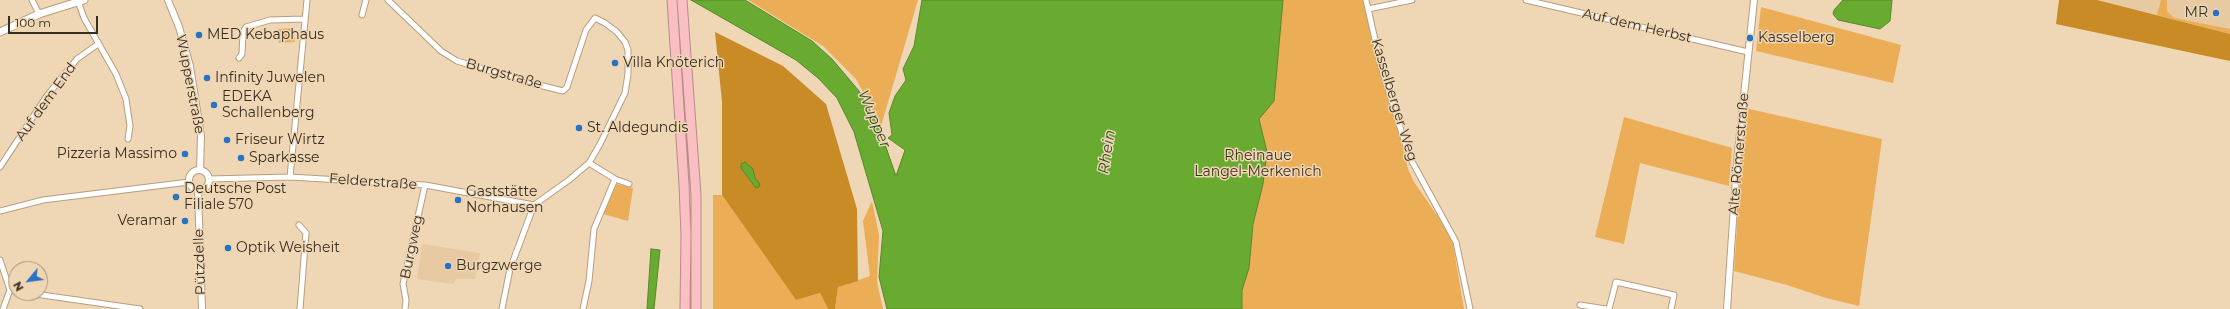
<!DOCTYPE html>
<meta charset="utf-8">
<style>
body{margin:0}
#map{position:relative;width:2230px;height:309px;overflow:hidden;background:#efd6b5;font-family:Montserrat,sans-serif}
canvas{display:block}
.north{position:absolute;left:8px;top:261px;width:40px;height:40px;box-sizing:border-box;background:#efd6b5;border:1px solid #a5937a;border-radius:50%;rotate:241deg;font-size:11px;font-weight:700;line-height:16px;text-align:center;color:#372e21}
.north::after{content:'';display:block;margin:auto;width:14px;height:18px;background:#2972c2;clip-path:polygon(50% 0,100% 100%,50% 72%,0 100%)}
.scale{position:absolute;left:8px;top:16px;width:90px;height:18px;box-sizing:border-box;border:2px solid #372e21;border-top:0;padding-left:5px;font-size:12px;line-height:14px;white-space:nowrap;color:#372e21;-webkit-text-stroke:3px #efd6b5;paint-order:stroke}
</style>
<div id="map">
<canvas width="2230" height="309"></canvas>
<div class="north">N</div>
<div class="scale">100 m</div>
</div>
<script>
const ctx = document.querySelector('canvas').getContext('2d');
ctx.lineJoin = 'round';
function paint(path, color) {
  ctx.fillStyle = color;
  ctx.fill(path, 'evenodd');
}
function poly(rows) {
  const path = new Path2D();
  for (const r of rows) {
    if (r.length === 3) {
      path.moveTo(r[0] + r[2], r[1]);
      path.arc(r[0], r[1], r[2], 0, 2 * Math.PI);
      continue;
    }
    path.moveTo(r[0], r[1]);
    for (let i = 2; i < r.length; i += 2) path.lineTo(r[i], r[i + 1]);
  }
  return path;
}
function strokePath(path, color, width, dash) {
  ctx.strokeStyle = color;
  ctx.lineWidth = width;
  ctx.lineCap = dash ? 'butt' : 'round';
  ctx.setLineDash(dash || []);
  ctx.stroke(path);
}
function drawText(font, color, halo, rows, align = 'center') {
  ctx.font = font + ' Montserrat,sans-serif';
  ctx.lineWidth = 3;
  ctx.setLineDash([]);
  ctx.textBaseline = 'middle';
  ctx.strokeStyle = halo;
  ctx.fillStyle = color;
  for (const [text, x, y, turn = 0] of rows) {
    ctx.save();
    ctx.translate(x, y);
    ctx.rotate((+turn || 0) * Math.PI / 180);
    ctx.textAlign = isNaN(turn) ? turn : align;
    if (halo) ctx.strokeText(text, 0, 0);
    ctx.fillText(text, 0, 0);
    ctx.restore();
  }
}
const built = poly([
 [2076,0,2230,0,2230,46],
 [422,244,480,253,475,279,456,279,453,284,417,279]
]);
const green = poly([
 [748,0,918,0,881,126,856,79,823,46],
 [1138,0,1365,0,1408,169,1414,182,1448,231,1453,244,1464,309,1090,309],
 [2161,0,2167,0,2167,11,2174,18,2230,29,2230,34,2157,15],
 [1761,7,1901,45,1893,83,1756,51],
 [293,28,295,42,279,43,278,29],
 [1745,108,1882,139,1859,306,1826,298,1787,285,1734,271],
 [1624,117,1732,148,1729,186,1640,163,1624,244,1595,237],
 [616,184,633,188,628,221,603,214],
 [713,195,722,195,796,300,820,293,828,309,713,309],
 [872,201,879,235,877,282,883,309,835,309,838,287,870,276,863,221]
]);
const forest = poly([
 [2059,0,2097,0,2230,34,2230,61,2056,24],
 [715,32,783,66,826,104,857,209,858,281,838,287,835,309,828,309,820,293,796,300,722,195,722,102]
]);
const water = poly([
 [691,0,745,0,812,41,832,59,859,91,879,127,896,176,905,150,888,138,892,135,889,113,895,96,906,80,903,69,914,46,922,0,1283,0,1274,101,1259,119,1267,152,1263,184,1253,224,1249,268,1242,290,1242,309,887,309,879,277,883,231,854,132,837,98,818,78,796,60,691,0],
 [1843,0,1892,0,1890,21,1880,29,1838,20,1833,14,1834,10,1843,0],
 [745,162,753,169,755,178,759,183,760,186,756,188,741,168,741,164,745,162],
 [651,249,660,250,654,309,647,309,651,249]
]);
const minor = poly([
 [32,0,39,14],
 [388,0,441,51,457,61,527,82,563,91,567,87,586,30,595,18,605,23,617,32,625,42,628,50,628,74,625,93,600,144,589,163,569,180,534,205,510,269,502,309],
 [1366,0,1381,66,1409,156,1456,242,1470,309],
 [1526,0,1748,52],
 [78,1,84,18,116,74,126,99,130,126,128,139],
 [1368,9,1412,0],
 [362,15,366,0],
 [239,58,242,54,243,32,246,27,270,20,304,19],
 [589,163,615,179,629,184],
 [0,167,46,97,77,59,98,44],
 [290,177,307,0],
 [209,179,290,177,425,185,534,205],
 [0,211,43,200,189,182],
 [299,225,306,233,300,309],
 [0,260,10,290,3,309],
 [28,293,140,309],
 [1580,305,1606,309],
 [405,309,406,300,403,284,425,185],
 [583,309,589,281,594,229,615,179],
 [1609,309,1616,282,1674,295,1671,309]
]);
const tertiary = poly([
 [168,0,179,27,190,66,201,136,200,170],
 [199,180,10],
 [198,190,202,309],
 [1727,309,1737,162,1754,0]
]);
const secondary = poly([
 [0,32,39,14,84,0]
]);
const motorway = poly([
 [672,0,684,184,686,235,685,309],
 [682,0,696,195,696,309]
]);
const markers = [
 [2216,13,4,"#2972c2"],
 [199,35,4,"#2972c2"],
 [1750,38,4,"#2972c2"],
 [615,63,4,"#2972c2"],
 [207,78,4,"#2972c2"],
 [214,105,4,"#2972c2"],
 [579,128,4,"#2972c2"],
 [227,140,4,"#2972c2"],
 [185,154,4,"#2972c2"],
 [241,158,4,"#2972c2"],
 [176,197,4,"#2972c2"],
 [458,200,4,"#2972c2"],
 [185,221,4,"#2972c2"],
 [228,248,4,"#2972c2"],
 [448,266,4,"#2972c2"]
];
const poiNames = [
 ["MR",2208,13,"right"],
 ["MED Kebaphaus",207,35],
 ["Kasselberg",1758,38],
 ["Villa Knöterich",623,63],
 ["Infinity Juwelen",215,78],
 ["EDEKA",222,97],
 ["Schallenberg",222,113],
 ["St. Aldegundis",587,128],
 ["Friseur Wirtz",235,140],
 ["Pizzeria Massimo",177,154,"right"],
 ["Sparkasse",249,158],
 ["Deutsche Post",184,189],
 ["Filiale 570",184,205],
 ["Gaststätte",466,192],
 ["Norhausen",466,208],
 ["Veramar",177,221,"right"],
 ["Optik Weisheit",236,248],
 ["Burgzwerge",456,266]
];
const streetNames = [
 ["Auf dem Herbst",1637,26,13],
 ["Burgstraße",504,74,16],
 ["Wupperstraße",190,84,79],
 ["Kasselberger Weg",1394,100,73],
 ["Auf dem End",46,102,-54],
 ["Alte Römerstraße",1739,154,-85],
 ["Felderstraße",373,182,4],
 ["Burgweg",412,247,-78],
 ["Pützdelle",200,262,-92]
];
const parkNames = [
 ["Rheinaue",1258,156],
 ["Langel-Merkenich",1258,172]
];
const waterNames = [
 ["Wupper",874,119,67],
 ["Rhein",1107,152,-81]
];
paint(built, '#e7c9a2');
paint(green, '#ebae56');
paint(forest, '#c98b25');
paint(water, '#69ab31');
strokePath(water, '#5a862c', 1);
strokePath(minor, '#b69e7f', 7);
strokePath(tertiary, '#b69e7f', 8);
strokePath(secondary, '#b69e7f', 9);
strokePath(motorway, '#b68c8a', 11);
strokePath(minor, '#fff', 5);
strokePath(tertiary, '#fff', 6);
strokePath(secondary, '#fff', 7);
strokePath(motorway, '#fabfc3', 9);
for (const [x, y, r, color] of markers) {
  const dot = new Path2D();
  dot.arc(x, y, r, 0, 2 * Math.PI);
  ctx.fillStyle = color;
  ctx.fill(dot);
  strokePath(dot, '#efd6b5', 1.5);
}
drawText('14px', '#372e21', '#efd6b5', poiNames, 'left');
drawText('14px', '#372e21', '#efd6b5', streetNames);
drawText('14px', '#3f301c', '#efd6b5', parkNames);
drawText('italic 15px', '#2f4a1c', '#efd6b5', waterNames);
</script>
